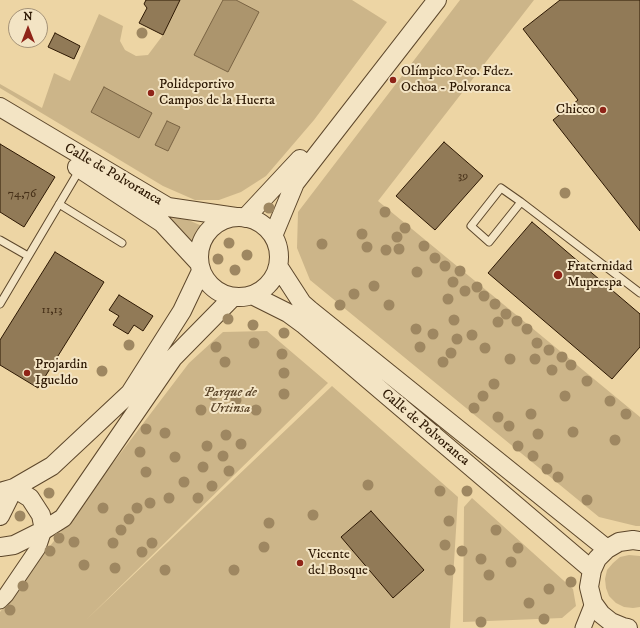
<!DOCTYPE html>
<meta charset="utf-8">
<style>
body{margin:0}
#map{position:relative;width:640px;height:628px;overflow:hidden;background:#edd5a4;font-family:"IM FELL DW Pica",serif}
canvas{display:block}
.north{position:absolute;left:8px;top:8px;width:40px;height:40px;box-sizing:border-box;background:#f3e4c4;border:1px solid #a49277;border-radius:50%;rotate:0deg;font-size:11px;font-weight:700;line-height:16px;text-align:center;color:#2d1803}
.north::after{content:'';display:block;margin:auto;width:14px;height:18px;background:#8f2418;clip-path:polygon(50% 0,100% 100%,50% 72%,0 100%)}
</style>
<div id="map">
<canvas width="640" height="628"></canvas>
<div class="north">N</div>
</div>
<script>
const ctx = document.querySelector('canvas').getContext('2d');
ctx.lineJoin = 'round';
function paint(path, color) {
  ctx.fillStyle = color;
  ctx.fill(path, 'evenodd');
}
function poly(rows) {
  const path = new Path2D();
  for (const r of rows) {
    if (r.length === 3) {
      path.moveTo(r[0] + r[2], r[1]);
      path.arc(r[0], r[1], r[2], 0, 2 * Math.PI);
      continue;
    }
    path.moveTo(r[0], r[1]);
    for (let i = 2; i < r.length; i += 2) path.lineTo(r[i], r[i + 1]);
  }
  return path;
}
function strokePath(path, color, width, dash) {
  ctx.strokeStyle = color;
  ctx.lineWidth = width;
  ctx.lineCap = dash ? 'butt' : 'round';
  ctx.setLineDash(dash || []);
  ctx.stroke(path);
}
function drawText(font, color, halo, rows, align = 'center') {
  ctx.font = font + ' "IM FELL DW Pica",serif';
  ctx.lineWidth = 4;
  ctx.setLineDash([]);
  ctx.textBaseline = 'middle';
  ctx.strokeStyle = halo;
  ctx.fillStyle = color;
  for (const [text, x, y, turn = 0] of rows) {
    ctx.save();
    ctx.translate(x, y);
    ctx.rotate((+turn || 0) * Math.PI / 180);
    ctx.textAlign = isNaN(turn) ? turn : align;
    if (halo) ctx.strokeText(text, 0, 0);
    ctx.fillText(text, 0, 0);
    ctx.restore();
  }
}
const green = poly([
 [180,0,352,0,387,22,314,120,266,176,241,192,219,200,195,200,163,186,0,88,0,84,42,108,54,73,70,81,99,14,123,26,120,41,125,50,136,56,148,55,163,35],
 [460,0,534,0,378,201,640,417,640,526,636,526,599,517,310,280,297,248,298,212],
 [168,211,202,226,195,234,192,243,163,218],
 [267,331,328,383,86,620,332,386,458,497,450,628,0,628,0,612,189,363,223,332],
 [472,498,573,589,576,606,562,618,463,622,464,507],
 [629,555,640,556,640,607,633,608,624,607,616,603,609,596,606,588,605,579,607,570,613,563,620,557]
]);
const water = poly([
 [223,0,236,0,259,12,228,72,194,55,223,0],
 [104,87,152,113,139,138,91,112,104,87],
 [167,121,180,127,168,151,155,145,167,121]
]);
const building = poly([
 [146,0,180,0,163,35,139,23,147,8,144,4,146,0],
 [560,0,640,0,640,231,553,120,578,100,523,29,560,0],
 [55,33,80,46,74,59,48,47,55,33],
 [444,142,483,176,435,230,396,196,444,142],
 [0,144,55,177,24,227,0,212,0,144],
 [532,222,640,314,640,347,612,379,488,273,532,222],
 [55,252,104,282,38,388,0,365,0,340,55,252],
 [119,295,153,316,143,331,134,325,128,334,113,325,119,316,109,310,119,295],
 [371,511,424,570,393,598,341,537,371,511]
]);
const service = poly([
 [521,202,489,242,471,226,501,188,521,202,640,293],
 [59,204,122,243],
 [0,240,28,256],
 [0,304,80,169]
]);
const minor = poly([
 [0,601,6,595,38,548,44,530],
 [583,628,593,603]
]);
const tertiary = poly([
 [0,107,168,207,236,217],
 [77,167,162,223,199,263],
 [239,257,40],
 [245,218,300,159],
 [273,236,295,183,437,0],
 [278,266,302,303,310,310,607,549],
 [252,295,288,313,303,324,592,570],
 [14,488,30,498,41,515,44,530],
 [0,492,14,488,52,466,130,393,182,311,201,271],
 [0,516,14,488],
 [0,547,14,545,44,530,63,518,173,358,233,297],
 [628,628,623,627,611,622,601,614,593,603,589,587,592,570,597,559,607,549,619,542,633,540,640,541]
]);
const trees = [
 [142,33],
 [565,193],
 [269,208],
 [385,212],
 [405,228],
 [362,234],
 [397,237],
 [229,243],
 [322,244],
 [424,246],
 [367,247],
 [399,249],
 [386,250],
 [247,255],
 [435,258],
 [218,259],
 [445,266],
 [235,270],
 [460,271],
 [417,272],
 [453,282],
 [374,286],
 [477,287],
 [465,291],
 [354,294],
 [484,296],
 [448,299],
 [495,304],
 [340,305],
 [389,305],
 [506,314],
 [228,319],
 [454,320],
 [517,321],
 [498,322],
 [253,325],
 [416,329],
 [527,329],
 [284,333],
 [433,334],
 [472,335],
 [457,339],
 [254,343],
 [537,343],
 [129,345],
 [216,347],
 [420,347],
 [485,348],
 [549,350],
 [451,353],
 [282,354],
 [562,357],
 [510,359],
 [535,359],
 [225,362],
 [443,362],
 [571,365],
 [552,370],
 [102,371],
 [284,373],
 [587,381],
 [494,384],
 [284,394],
 [213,395],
 [483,396],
 [565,396],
 [236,400],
 [610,401],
 [474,408],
 [201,410],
 [256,410],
 [531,414],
 [626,414],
 [498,417],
 [509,426],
 [146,429],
 [573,432],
 [165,433],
 [538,434],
 [226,435],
 [615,440],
 [241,444],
 [207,446],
 [518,446],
 [140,452],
 [223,456],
 [533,456],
 [175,457],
 [203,467],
 [547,469],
 [229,471],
 [146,472],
 [558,477],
 [184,482],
 [368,485],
 [212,486],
 [440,491],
 [467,491],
 [49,493],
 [169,498],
 [198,498],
 [587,500],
 [150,503],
 [103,508],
 [137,508],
 [313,515],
 [20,516],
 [129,519],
 [449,521],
 [269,523],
 [121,530],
 [496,530],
 [59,538],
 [74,542],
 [113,543],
 [152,543],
 [445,545],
 [264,547],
 [518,548],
 [50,551],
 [462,551],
 [142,552],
 [481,559],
 [511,562],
 [84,565],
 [115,568],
 [165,570],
 [234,570],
 [450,570],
 [489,575],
 [571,582],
 [23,586],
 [549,589],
 [529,603],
 [10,610],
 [544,619],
 [481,622]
];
const markers = [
 [393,80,4,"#8f2418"],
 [151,93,4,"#8f2418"],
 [603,110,4,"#8f2418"],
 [558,275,5,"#8f2418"],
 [27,373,4,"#8f2418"],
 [300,563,4,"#8f2418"]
];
const numberNames = [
 ["39",463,177],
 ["74,76",22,195],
 ["11,13",52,311]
];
const poiNames = [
 ["Olímpico Fco. Fdez.",401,72],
 ["Ochoa - Polvoranca",401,88],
 ["Polideportivo",159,85],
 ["Campos de la Huerta",159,101],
 ["Chicco",595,110,"right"],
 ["Fraternidad",567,267],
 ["Muprespa",567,283],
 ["Projardin",35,365],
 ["Igueldo",35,381],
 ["Vicente",308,555],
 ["del Bosque",308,571]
];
const streetNames = [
 ["Calle de Polvoranca",113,175,30],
 ["Calle de Polvoranca",425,428,40]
];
const parkNames = [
 ["Parque de",230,393],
 ["Urtinsa",230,409]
];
paint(green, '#ccb589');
paint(water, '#ac956d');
strokePath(water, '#796343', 1);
paint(building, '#917a57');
strokePath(building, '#2d1803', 1);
strokePath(service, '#5d472b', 9);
strokePath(minor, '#5d472b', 17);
strokePath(tertiary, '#5d472b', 20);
strokePath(service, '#f3e4c4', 7);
strokePath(minor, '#f3e4c4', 15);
strokePath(tertiary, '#f3e4c4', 18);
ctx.fillStyle = '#9e8761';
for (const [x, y] of trees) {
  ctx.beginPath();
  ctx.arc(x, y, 5.5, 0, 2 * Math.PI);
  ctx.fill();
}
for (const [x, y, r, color] of markers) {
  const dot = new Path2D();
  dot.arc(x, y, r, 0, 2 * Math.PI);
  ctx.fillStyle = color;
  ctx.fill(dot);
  strokePath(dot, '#f3e4c4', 1.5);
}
drawText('12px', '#463018', null, numberNames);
drawText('14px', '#2d1803', '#f3e4c4', poiNames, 'left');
drawText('14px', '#2d1803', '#f3e4c4', streetNames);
drawText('italic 14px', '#5d472b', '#f3e4c4', parkNames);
</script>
